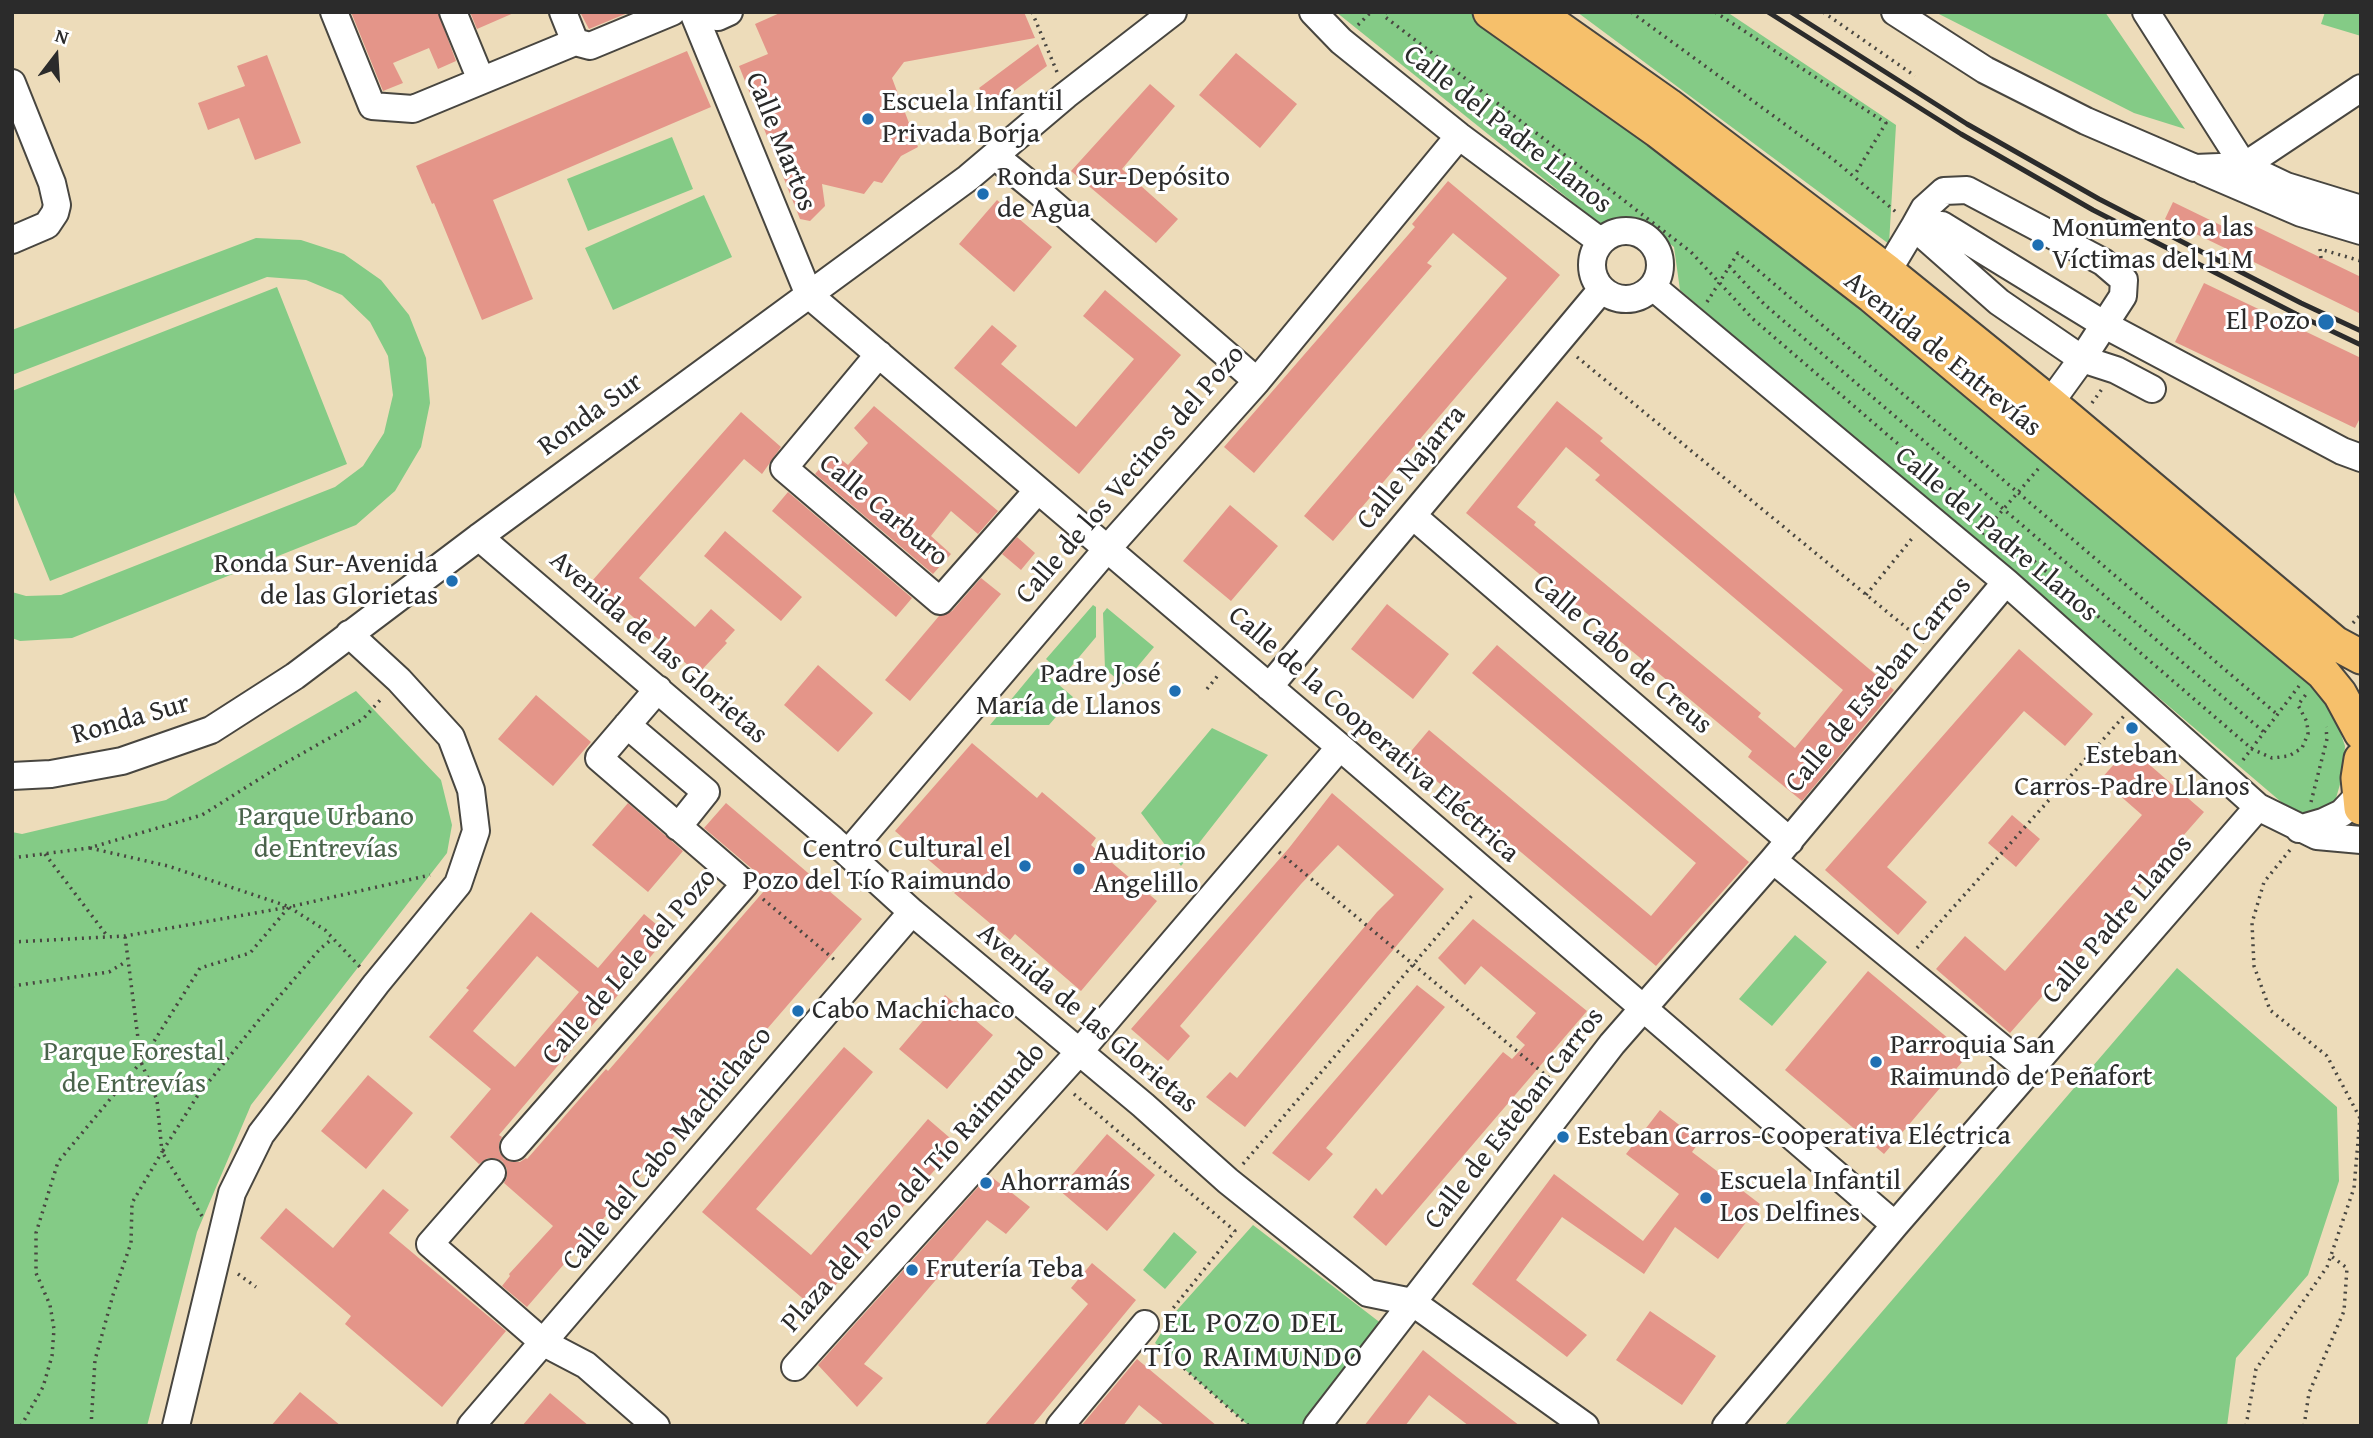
<!DOCTYPE html>
<meta charset="utf-8">
<style>
body{margin:0}
#map{position:relative;width:2373px;height:1438px;overflow:hidden;background:#eddcba;font-family:"Gentium Book Plus",serif}
canvas{display:block}
.frame{position:absolute;inset:0;border:14px solid #2b2b2b;pointer-events:none}
.north{position:absolute;left:21px;top:21px;width:70px;height:70px;-webkit-text-stroke:5px #fff;paint-order:stroke;rotate:17deg;font-size:19px;font-weight:700;line-height:28px;text-align:center;color:#2b2b2b}
.north::after{content:'';display:block;margin:auto;width:24px;height:32px;background:#2b2b2b;clip-path:polygon(50% 0,100% 100%,50% 72%,0 100%)}
</style>
<div id="map">
<canvas width="2373" height="1438"></canvas>
<div class="frame"></div>
<div class="north">N</div>
</div>
<script>
const ctx = document.querySelector('canvas').getContext('2d');
ctx.lineJoin = 'round';
function paint(path, color) {
  ctx.fillStyle = color;
  ctx.fill(path, 'evenodd');
}
function poly(rows) {
  const path = new Path2D();
  for (const r of rows) {
    if (r.length === 3) {
      path.moveTo(r[0] + r[2], r[1]);
      path.arc(r[0], r[1], r[2], 0, 2 * Math.PI);
      continue;
    }
    path.moveTo(r[0], r[1]);
    for (let i = 2; i < r.length; i += 2) path.lineTo(r[i], r[i + 1]);
  }
  return path;
}
function strokePath(path, color, width, dash) {
  ctx.strokeStyle = color;
  ctx.lineWidth = width;
  ctx.lineCap = dash ? 'butt' : 'round';
  ctx.setLineDash(dash || []);
  ctx.stroke(path);
}
function drawText(font, color, halo, rows, align = 'center') {
  ctx.font = font + ' "Gentium Book Plus",serif';
  ctx.lineWidth = 6;
  ctx.setLineDash([]);
  ctx.textBaseline = 'middle';
  ctx.strokeStyle = halo;
  ctx.fillStyle = color;
  for (const [text, x, y, turn = 0] of rows) {
    ctx.save();
    ctx.translate(x, y);
    ctx.rotate((+turn || 0) * Math.PI / 180);
    ctx.textAlign = isNaN(turn) ? turn : align;
    if (halo) ctx.strokeText(text, 0, 0);
    ctx.fillText(text, 0, 0);
    ctx.restore();
  }
}
const green = poly([
 [1336,12,1470,12,1820,267,2327,693,2345,746,2343,774,2334,805,2315,812,2293,812,1680,290,1674,247,1637,218,1600,224],
 [1577,12,1727,12,1896,125,1889,244],
 [1935,12,2105,12,2185,129,2134,113],
 [2325,12,2361,12,2361,36,2321,24],
 [672,137,693,189,588,231,567,179],
 [704,195,732,257,613,310,585,248],
 [256,238,301,240,344,254,381,280,409,315,426,358,430,403,421,447,395,491,356,525,72,638,20,641,12,638,12,592,26,596,61,595,335,487,363,466,384,433,393,395,388,356,370,322,342,295,306,280,267,277,12,375,12,330],
 [277,287,347,464,50,581,12,487,12,391],
 [1093,605,1096,607,1096,637,1064,675,1046,659],
 [1107,608,1154,647,1123,684,1105,669,1103,613],
 [1038,667,1073,697,1049,725,990,725],
 [356,691,441,780,452,825,447,853,251,1105,197,1232,147,1426,12,1426,12,832,22,834,166,800],
 [1212,728,1268,755,1181,866,1141,813],
 [1795,935,1827,962,1772,1026,1739,999],
 [2177,968,2337,1107,2339,1181,2308,1275,2236,1358,2227,1426,1784,1426],
 [1253,1225,1382,1324,1302,1426,1249,1426,1155,1343,1170,1318],
 [1174,1232,1197,1252,1165,1289,1143,1270]
]);
const building = poly([
 [351,12,438,12,456,61,438,69,429,48,393,63,403,83,383,91],
 [470,12,516,12,477,29],
 [580,12,630,12,589,29],
 [782,12,1024,12,1035,38,904,62,892,78,918,147,901,156,882,183,874,181,864,194,822,184,825,206,810,221,800,219,739,66,768,54,755,24],
 [1038,44,1047,66,994,106,979,88],
 [687,51,711,107,493,200,533,299,482,320,434,203,432,204,416,166],
 [1236,53,1297,104,1260,148,1199,95],
 [267,55,301,143,255,160,239,118,208,130,198,103,245,86,237,66],
 [1150,84,1175,106,1122,169,1178,219,1156,243,1071,171],
 [1448,181,1560,275,1333,541,1304,516,1507,278,1453,233,1427,263,1432,266,1254,473,1224,447,1415,227,1412,224],
 [997,200,1052,247,1014,292,959,244],
 [2173,202,2245,237,2251,224,2361,277,2361,314,2165,219],
 [2204,283,2361,358,2361,416,2355,428,2175,342],
 [1105,290,1181,355,1079,474,954,368,992,325,1017,346,1001,364,1076,427,1134,359,1083,316],
 [1557,401,1603,438,1600,441,1894,690,1802,801,1748,757,1752,751,1466,513],
 [1566,447,1600,475,1595,480,1843,690,1795,748,1758,717,1761,713,1534,525,1536,522,1517,507],
 [874,406,998,511,978,534,951,511,931,536,951,554,933,574,815,474,833,453,848,465,868,443,854,428],
 [741,412,781,447,762,474,744,459,639,578,695,627,711,609,735,630,725,641,727,643,698,674,592,581],
 [788,492,912,598,896,617,772,511],
 [1230,505,1278,546,1231,601,1183,561],
 [725,531,802,597,781,621,704,556],
 [1017,537,1035,553,1021,570,1002,554],
 [981,578,1001,594,910,701,885,680,939,616,952,611],
 [1387,604,1449,654,1413,699,1351,649],
 [1497,645,1749,862,1656,966,1407,756,1429,730,1651,916,1696,863,1472,673],
 [2019,649,2093,714,2065,746,2024,711,1887,867,1927,902,1898,935,1825,870],
 [818,665,873,713,838,752,784,705],
 [536,695,591,742,553,786,498,739],
 [972,743,1037,798,1042,792,1096,838,1091,845,1157,901,1081,991,1015,934,1010,940,954,893,960,887,895,831],
 [2129,747,2204,812,2010,1033,1936,969,1965,936,2005,971,2142,815,2101,779],
 [1332,793,1444,889,1245,1127,1206,1097,1230,1072,1237,1078,1377,912,1394,895,1338,845,1301,884,1180,1026,1190,1036,1168,1061,1131,1029,1289,848],
 [628,803,683,851,648,892,592,845],
 [726,803,862,919,527,1307,502,1286,510,1276,509,1274,553,1226,504,1183,507,1177,507,1169,502,1161,494,1158,488,1158,479,1164,450,1137,491,1089,429,1037,469,990,466,988,531,912,598,968,644,914,669,935,499,1135,502,1137,499,1143,499,1151,504,1159,512,1162,520,1162,526,1158,527,1159,606,1069,608,1071,770,884,704,828],
 [537,956,579,992,515,1067,473,1031],
 [2012,815,2040,839,2016,867,1988,843],
 [1473,919,1587,1011,1386,1246,1353,1217,1376,1188,1382,1195,1503,1052,1512,1059,1525,1045,1516,1037,1536,1013,1481,966,1465,985,1438,958],
 [1868,971,1968,1055,1884,1154,1785,1070],
 [1417,985,1445,1007,1326,1148,1333,1154,1309,1181,1272,1153],
 [945,995,993,1035,947,1089,899,1049],
 [844,1047,873,1072,756,1209,811,1255,928,1119,957,1144,815,1309,702,1212],
 [368,1075,413,1113,366,1169,321,1131],
 [1660,1110,1700,1141,1692,1152,1760,1204,1718,1259,1675,1227,1644,1274,1562,1217,1516,1280,1587,1335,1567,1357,1472,1284,1554,1174,1643,1241,1679,1194,1626,1154],
 [1107,1134,1155,1175,1107,1231,1059,1190],
 [989,1175,1030,1207,1006,1234,987,1220,864,1364,883,1378,857,1407,818,1365],
 [383,1189,409,1210,389,1233,506,1331,442,1407,345,1324,351,1316,260,1238,286,1208,333,1248],
 [1092,1263,1136,1300,1032,1426,984,1426,1088,1304,1071,1288],
 [1650,1311,1716,1356,1682,1405,1616,1360],
 [1423,1350,1453,1374,1520,1426,1469,1426,1429,1395,1405,1426,1364,1426],
 [1137,1359,1217,1426,1165,1426,1139,1405,1123,1426,1081,1426],
 [300,1392,341,1426,271,1426],
 [550,1393,589,1426,522,1426]
]);
const path = poly([
 [1032,12,1057,72],
 [1386,12,1384,16,1691,252,1753,319,2252,749,2272,758,2289,756,2302,748,2308,734,2307,722,2298,705,2307,693],
 [1631,12,1834,160,1896,212],
 [1715,12,1886,123,1854,176],
 [1823,12,1915,76],
 [1358,25,1371,12],
 [2321,258,2320,249,2361,261],
 [1729,266,1765,305,2265,733],
 [1707,302,1738,253,2278,715],
 [1577,357,1925,643],
 [2092,403,2102,389],
 [1982,534,2039,468],
 [1866,595,1914,536],
 [2353,623,2361,614],
 [1207,689,1219,674],
 [2243,760,2299,686],
 [2311,802,2327,739,2326,727],
 [90,848,168,866,287,906],
 [1279,852,1555,1083],
 [45,854,108,937],
 [12,858,89,848,202,815,280,766,363,719,382,698],
 [763,899,837,962],
 [12,942,125,936,289,907,325,930,360,967],
 [1917,948,2124,716],
 [12,986,109,972,127,961],
 [1074,1094,1235,1231,1166,1317],
 [1243,1164,1474,893],
 [202,1216,162,1152,198,1095,259,1020,320,949,332,939],
 [238,1274,256,1287],
 [1158,1345,1249,1426],
 [21,1426,43,1387,52,1356,54,1329,50,1305,36,1273,36,1233,58,1162,141,1062,125,936],
 [91,1426,95,1360,113,1295,131,1243,132,1203,162,1152,157,1100,141,1062,200,968,250,953,289,907,430,875],
 [2246,1426,2256,1369,2327,1267,2354,1188,2360,1118,2327,1056,2270,1010,2254,966,2252,923,2264,882,2290,850],
 [2304,1426,2309,1393,2344,1311,2347,1268,2331,1256]
]);
const minor = poly([
 [334,12,372,106,413,109,575,42,590,46,672,12],
 [453,12,481,80],
 [563,12,575,42],
 [693,12,809,295,1340,747,1895,1225],
 [1313,12,1341,41,1459,136,1600,241],
 [1895,12,1985,70,2086,121,2195,168,2244,166,2286,186,2361,209],
 [2146,12,2244,166],
 [718,17,729,12],
 [12,83,52,183,57,205,55,213,47,225,12,240],
 [995,156,1038,191,1257,381],
 [2244,166,2361,88],
 [2203,171,2301,213,2361,231],
 [1914,227,1942,225,2105,325,2342,451,2361,458],
 [1914,227,1924,209,1944,191,1967,190,2103,262,2124,280,2123,296,2082,359,2116,370,2152,389],
 [1626,265,34],
 [1653,287,2006,582,2258,807,2317,836,2361,840],
 [1878,287,1914,227,1999,302,2082,359,2050,403],
 [879,354,784,468,940,601,1038,490],
 [1413,516,1790,841],
 [479,537,833,840,912,912,1143,1105,1228,1181,1368,1293,1412,1302,1585,1426],
 [1269,687,1602,289],
 [627,725,706,792,678,827],
 [12,776,51,774,122,761,211,730,295,676,479,537,968,178,1066,95,1173,12],
 [2299,829,2323,822,2342,813,2358,796],
 [848,853,1107,549,1257,381,1459,136],
 [1773,860,2030,1071],
 [514,1147,745,884,599,758,658,689],
 [492,1173,430,1244,544,1343,586,1365,656,1426],
 [795,1367,1080,1051,1340,747],
 [176,1426,232,1193,261,1134,376,984,458,884,476,831,471,790,451,737,399,680,349,634],
 [471,1426,912,912],
 [1060,1426,1145,1324],
 [1317,1426,1612,1044,1773,860,2006,582],
 [1726,1426,1895,1225,2258,807]
]);
const major = poly([
 [1490,12,1658,131,1872,296,2323,673,2340,694,2361,733],
 [1536,12,1668,105,1888,272,2050,403,2335,643,2361,657],
 [2361,759,2358,778,2361,808]
]);
const rail = poly([
 [1768,12,1961,134,2093,210,2296,314,2361,345],
 [1791,12,1967,124,2099,199,2301,303,2361,331]
]);
const markers = [
 [868,119,7,"#1f6fb2"],
 [983,194,7,"#1f6fb2"],
 [2038,245,7,"#1f6fb2"],
 [2326,322,9,"#1f6fb2"],
 [452,581,7,"#1f6fb2"],
 [1175,691,7,"#1f6fb2"],
 [2132,728,7,"#1f6fb2"],
 [1025,866,7,"#1f6fb2"],
 [1079,869,7,"#1f6fb2"],
 [798,1011,7,"#1f6fb2"],
 [1876,1062,7,"#1f6fb2"],
 [1563,1137,7,"#1f6fb2"],
 [986,1183,7,"#1f6fb2"],
 [1706,1198,7,"#1f6fb2"],
 [912,1270,7,"#1f6fb2"]
];
const poiNames = [
 ["Escuela Infantil",882,103],
 ["Privada Borja",882,135],
 ["Ronda Sur-Depósito",997,178],
 ["de Agua",997,210],
 ["Monumento a las",2052,229],
 ["Víctimas del 11M",2052,261],
 ["El Pozo",2310,322,"right"],
 ["Ronda Sur-Avenida",438,565,"right"],
 ["de las Glorietas",438,597,"right"],
 ["Padre José",1161,675,"right"],
 ["María de Llanos",1161,707,"right"],
 ["Esteban",2132,756,"center"],
 ["Carros-Padre Llanos",2132,788,"center"],
 ["Centro Cultural el",1011,850,"right"],
 ["Pozo del Tío Raimundo",1011,882,"right"],
 ["Auditorio",1093,853],
 ["Angelillo",1093,885],
 ["Cabo Machichaco",812,1011],
 ["Parroquia San",1890,1046],
 ["Raimundo de Peñafort",1890,1078],
 ["Esteban Carros-Cooperativa Eléctrica",1577,1137],
 ["Escuela Infantil",1720,1182],
 ["Los Delfines",1720,1214],
 ["Ahorramás",1000,1183],
 ["Frutería Teba",926,1270]
];
const streetNames = [
 ["Calle del Padre Llanos",1507,130,38],
 ["Calle Martos",780,142,68],
 ["Avenida de Entrevías",1942,355,39],
 ["Ronda Sur",591,415,-36],
 ["Calle Najarra",1412,468,-50],
 ["Calle de los Vecinos del Pozo",1131,475,-49],
 ["Calle Carburo",883,511,40],
 ["Calle del Padre Llanos",1996,535,40],
 ["Avenida de las Glorietas",658,648,41],
 ["Calle Cabo de Creus",1622,655,41],
 ["Calle de Esteban Carros",1879,685,-50],
 ["Ronda Sur",131,720,-16],
 ["Calle de la Cooperativa Eléctrica",1373,735,41],
 ["Calle Padre Llanos",2118,920,-49],
 ["Calle de Lele del Pozo",630,967,-49],
 ["Avenida de las Glorietas",1087,1019,40],
 ["Calle de Esteban Carros",1515,1119,-52],
 ["Calle del Cabo Machichaco",668,1149,-50],
 ["Plaza del Pozo del Tío Raimundo",914,1188,-48]
];
const parkNames = [
 ["Parque Urbano",326,818],
 ["de Entrevías",326,850],
 ["Parque Forestal",134,1053],
 ["de Entrevías",134,1085]
];
const neighbourhoodNames = [
 ["EL POZO DEL",1254,1324],
 ["TÍO RAIMUNDO",1254,1358]
];
paint(green, '#84cb86');
paint(building, '#e49589');
strokePath(minor, '#484640', 30);
strokePath(major, '#484640', 37);
strokePath(path, '#484640', 3.5, [2, 5]);
strokePath(minor, '#fff', 26);
strokePath(major, '#f6c06b', 33);
strokePath(rail, '#2b2b2b', 5);
for (const [x, y, r, color] of markers) {
  const dot = new Path2D();
  dot.arc(x, y, r, 0, 2 * Math.PI);
  ctx.fillStyle = color;
  ctx.fill(dot);
  strokePath(dot, '#fff', 2.5);
}
drawText('28px', '#2b2b2b', '#fff', poiNames, 'left');
drawText('28px', '#2b2b2b', '#fff', streetNames);
drawText('28px', '#4a634b', '#fff', parkNames);
ctx.letterSpacing = '2px';
drawText('30px', '#2b2b2b', '#fff', neighbourhoodNames);
ctx.letterSpacing = '0px';
</script>
